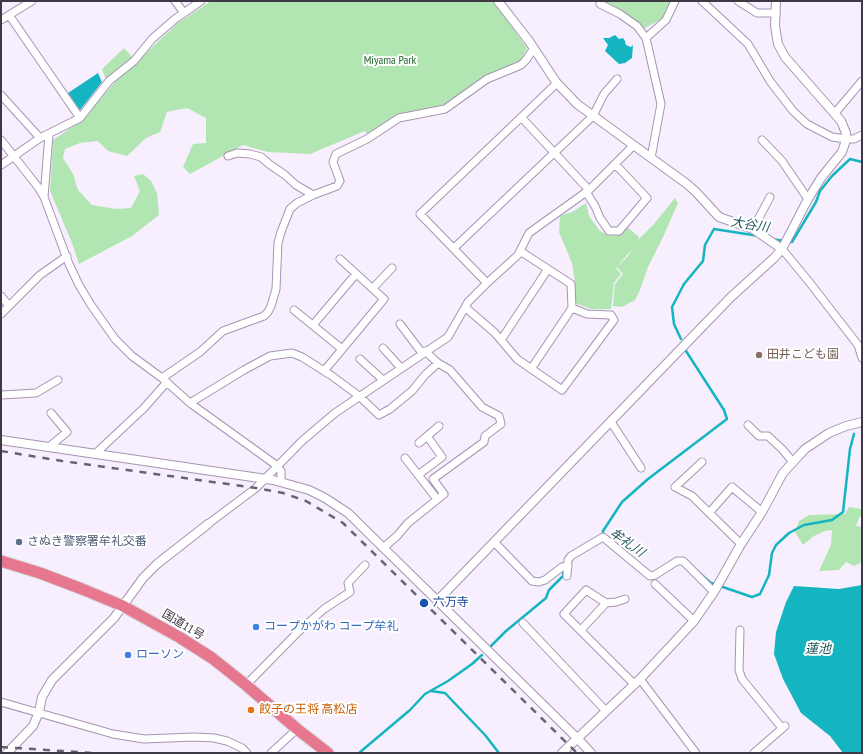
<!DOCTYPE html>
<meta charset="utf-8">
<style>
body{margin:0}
#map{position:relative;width:863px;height:754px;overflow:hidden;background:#f7effd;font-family:"PT Sans Narrow",sans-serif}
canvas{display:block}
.frame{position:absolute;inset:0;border:2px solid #403846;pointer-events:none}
</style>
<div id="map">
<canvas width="863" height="754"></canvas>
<div class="frame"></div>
</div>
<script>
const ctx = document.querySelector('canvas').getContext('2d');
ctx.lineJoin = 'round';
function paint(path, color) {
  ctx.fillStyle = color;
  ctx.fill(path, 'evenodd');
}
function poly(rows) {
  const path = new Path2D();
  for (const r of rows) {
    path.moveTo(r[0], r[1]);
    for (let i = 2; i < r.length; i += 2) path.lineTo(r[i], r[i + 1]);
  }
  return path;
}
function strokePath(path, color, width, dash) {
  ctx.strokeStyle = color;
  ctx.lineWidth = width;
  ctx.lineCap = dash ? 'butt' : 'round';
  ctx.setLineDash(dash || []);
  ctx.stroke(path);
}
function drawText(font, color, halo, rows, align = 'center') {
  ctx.font = font + ' "PT Sans Narrow","Noto Sans JP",sans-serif';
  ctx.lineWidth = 4;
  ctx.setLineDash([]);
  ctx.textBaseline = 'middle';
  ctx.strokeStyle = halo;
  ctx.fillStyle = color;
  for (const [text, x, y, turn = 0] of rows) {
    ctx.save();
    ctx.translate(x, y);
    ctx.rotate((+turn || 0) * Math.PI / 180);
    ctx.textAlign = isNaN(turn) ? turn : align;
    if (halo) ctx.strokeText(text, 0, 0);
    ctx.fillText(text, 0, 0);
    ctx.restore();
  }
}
const green = poly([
 [211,1,493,1,527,48,521,60,508,66,447,103,367,134,365,131,310,154,268,152,243,145,190,174,183,167,193,144,206,143,206,118,187,108,167,112,160,132,146,138,127,156,108,151,98,141,80,143,65,149,63,158,73,174,78,190,92,205,116,209,131,208,140,191,134,176,143,174,151,181,157,193,159,215,132,236,79,264,72,243,50,191,53,140,81,121,116,81,178,23],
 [604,1,670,1,663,18,643,29,604,3],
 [124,48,133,58,106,80,102,69],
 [675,198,678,203,663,237,648,267,640,290,635,300,622,307,613,306,615,284,623,274,617,267,628,256,633,248,616,268,621,274,614,283,611,309,591,309,575,303,575,282,572,263,559,232,560,216,572,212,586,203,589,216,600,231,608,235,617,236,626,226,639,237,638,240,654,224],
 [849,507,862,509,862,517,860,516,856,526,862,527,862,562,854,566,846,562,839,570,819,571,831,545,832,530,825,531,814,536,803,545,795,532,799,521,809,515,845,514]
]);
const water = poly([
 [615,35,619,39,623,38,625,41,626,45,631,47,633,45,632,58,625,63,619,64,605,51,608,45,603,38,609,38],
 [98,73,102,82,80,110,68,93],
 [862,585,862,753,843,753,830,736,801,713,783,679,774,654,776,632,786,602,794,586,839,589]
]);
const stream = poly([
 [771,239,792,242,816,202,820,191,832,176,850,159,862,162],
 [681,339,674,324,672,307,684,284,703,261,705,245,714,229,759,236],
 [603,535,603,531,622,502,648,479,727,419,724,410,686,351],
 [697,571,711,583,716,584],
 [720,586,752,597,760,594,769,575,772,553,776,545,789,533,804,525,832,520,843,512,850,449,854,434],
 [491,646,506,631,546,598,549,590,563,576,564,567],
 [431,691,445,693,485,735,499,753],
 [359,753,410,710,425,694,448,681,472,664,482,655]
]);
const minor = poly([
 [175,1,184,13],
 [702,1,748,44,770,81,793,111,807,124,832,137,846,139,854,139,862,135],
 [738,1,757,13,776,13],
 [600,4,620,14,637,26,646,38,661,104,651,158],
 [9,15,80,118],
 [1,20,32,1],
 [646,38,666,20,675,1],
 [1,95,40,138],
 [835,113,862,81],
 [521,117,589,190],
 [1,140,38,187,44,197,69,264,79,285,91,305,115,339,132,356,162,378,190,403,276,465,281,471,281,481],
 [762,140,782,161,808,199],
 [228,156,237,153,250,154,261,157,269,164,285,175,296,185,313,195],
 [1,165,40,138,80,118,109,81,134,61,152,39,175,19,201,1],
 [586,192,595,206,600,218,609,231,619,231,647,198,615,164],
 [44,197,49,134],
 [753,229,770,197],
 [454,248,593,116,604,94,617,79],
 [782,249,810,283,858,345,862,358],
 [520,251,571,284,572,308,531,369],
 [487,283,420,214,557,83],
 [373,288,392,268],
 [1,296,9,306],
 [466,308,495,333,517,359,562,390,614,320,611,315,587,314,572,308],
 [294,310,342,349],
 [1,314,40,275,67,256],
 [400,324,422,353],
 [313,325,356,274],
 [501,340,548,269],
 [383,348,401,368],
 [360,359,383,380],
 [324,371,384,299,340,259],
 [162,378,200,352,223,331,264,316,268,312,271,306,276,289,278,243,281,232,290,209,297,203,313,195,337,186,340,181,333,162,336,154,367,139,399,118,445,109,487,79,521,65,526,60,534,48],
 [1,395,36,393,58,380],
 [190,403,244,370,270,356,292,353,302,357,332,376,359,396,379,415,390,409,412,391,425,375,438,363],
 [611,422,641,468],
 [748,425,759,436,768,436,782,449,793,462],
 [419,443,439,426],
 [49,447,67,432,51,413],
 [95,454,144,408,167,382],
 [405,458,437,499],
 [702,462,675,487,692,496,741,544],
 [418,475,442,457,427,436],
 [709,513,732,487,762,512],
 [208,524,256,488,302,441,335,413,448,337,468,302,487,283,518,255,529,233,589,190,633,146],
 [494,542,532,581,539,582,545,580,562,567,568,566],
 [383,548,397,536,408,523,444,494,433,479,484,442,485,436,501,424,499,416,482,407,450,370,438,363,425,351],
 [567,576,568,560,571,556,603,537,650,576,655,575,677,561,683,561,714,592],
 [655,584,694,621],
 [625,599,616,602,606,603,586,590,564,614,634,684],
 [523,623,606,711],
 [581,630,606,603],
 [740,630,739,670,742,679,782,728],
 [640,679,696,753],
 [246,685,297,633,324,609,350,592,348,583,365,565],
 [1,702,113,734,144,739,194,737,214,738,227,741,242,748,247,753],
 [271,753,297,729],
 [754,753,785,726]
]);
const tertiary = poly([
 [498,1,529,41,556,82,577,104,687,184,696,192,719,217,753,229,782,249],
 [1,440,273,480,309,490,325,498,348,513,577,738,591,753],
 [437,601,731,297,774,258,782,249,808,199,821,178,842,152,845,143,846,133,841,121,785,57,778,44,775,26,776,1],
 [7,753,33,726,39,712,42,697,52,680,114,618,143,578,157,564,208,524],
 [562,753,640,679,694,621,714,592,741,544,762,512,783,473,793,462,805,449,829,433,846,426,862,422]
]);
const trunk = poly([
 [1,561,40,573,82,589,123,606,179,637,212,658,246,685,297,729,328,753]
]);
const rail = poly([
 [1,451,62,461,256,488,283,493,306,501,343,523,577,753],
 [1,747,93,753]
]);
const markers = [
 [759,355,4,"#8d6e63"],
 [19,542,4,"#5c6f8a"],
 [424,603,5,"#1a4fb4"],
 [256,627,4,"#3f7fe0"],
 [128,655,4,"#3f7fe0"],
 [251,710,4,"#e8710a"]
];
const parkNames = [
 ["Miyama Park",390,61]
];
const educationNames = [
 ["田井こども園",767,355]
];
const serviceNames = [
 ["さぬき警察署牟礼交番",27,542]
];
const transitNames = [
 ["六万寺",433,603]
];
const streetNames = [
 ["国道11号",183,625,31]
];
const shopNames = [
 ["コープかがわ コープ牟礼",264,627],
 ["ローソン",136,655]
];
const foodNames = [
 ["餃子の王将 高松店",259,710]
];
const waterNames = [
 ["大谷川",750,225,9],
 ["牟礼川",627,543,35],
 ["蓮池",818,649]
];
paint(green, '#b1e6b3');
paint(water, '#14b5c1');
strokePath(stream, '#14b5c1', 2.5);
strokePath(minor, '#a694b3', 9);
strokePath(tertiary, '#a694b3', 10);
strokePath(trunk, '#d5d3d6', 13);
strokePath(minor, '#fff', 7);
strokePath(tertiary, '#fff', 8);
strokePath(trunk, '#e6778f', 11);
strokePath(rail, '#6a6270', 2.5, [7, 7]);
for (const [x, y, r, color] of markers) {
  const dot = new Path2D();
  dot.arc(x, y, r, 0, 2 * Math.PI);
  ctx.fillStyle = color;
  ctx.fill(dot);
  strokePath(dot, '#fff', 1.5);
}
drawText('12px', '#20682b', '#fff', parkNames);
drawText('12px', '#785e54', '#fff', educationNames, 'left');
drawText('12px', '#4e5e75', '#fff', serviceNames, 'left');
drawText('12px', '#164399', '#fff', transitNames, 'left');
drawText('12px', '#403846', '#fff', streetNames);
drawText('12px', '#366cbe', '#fff', shopNames, 'left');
drawText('12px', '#c56008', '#fff', foodNames, 'left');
drawText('italic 13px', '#20595e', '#fff', waterNames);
</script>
